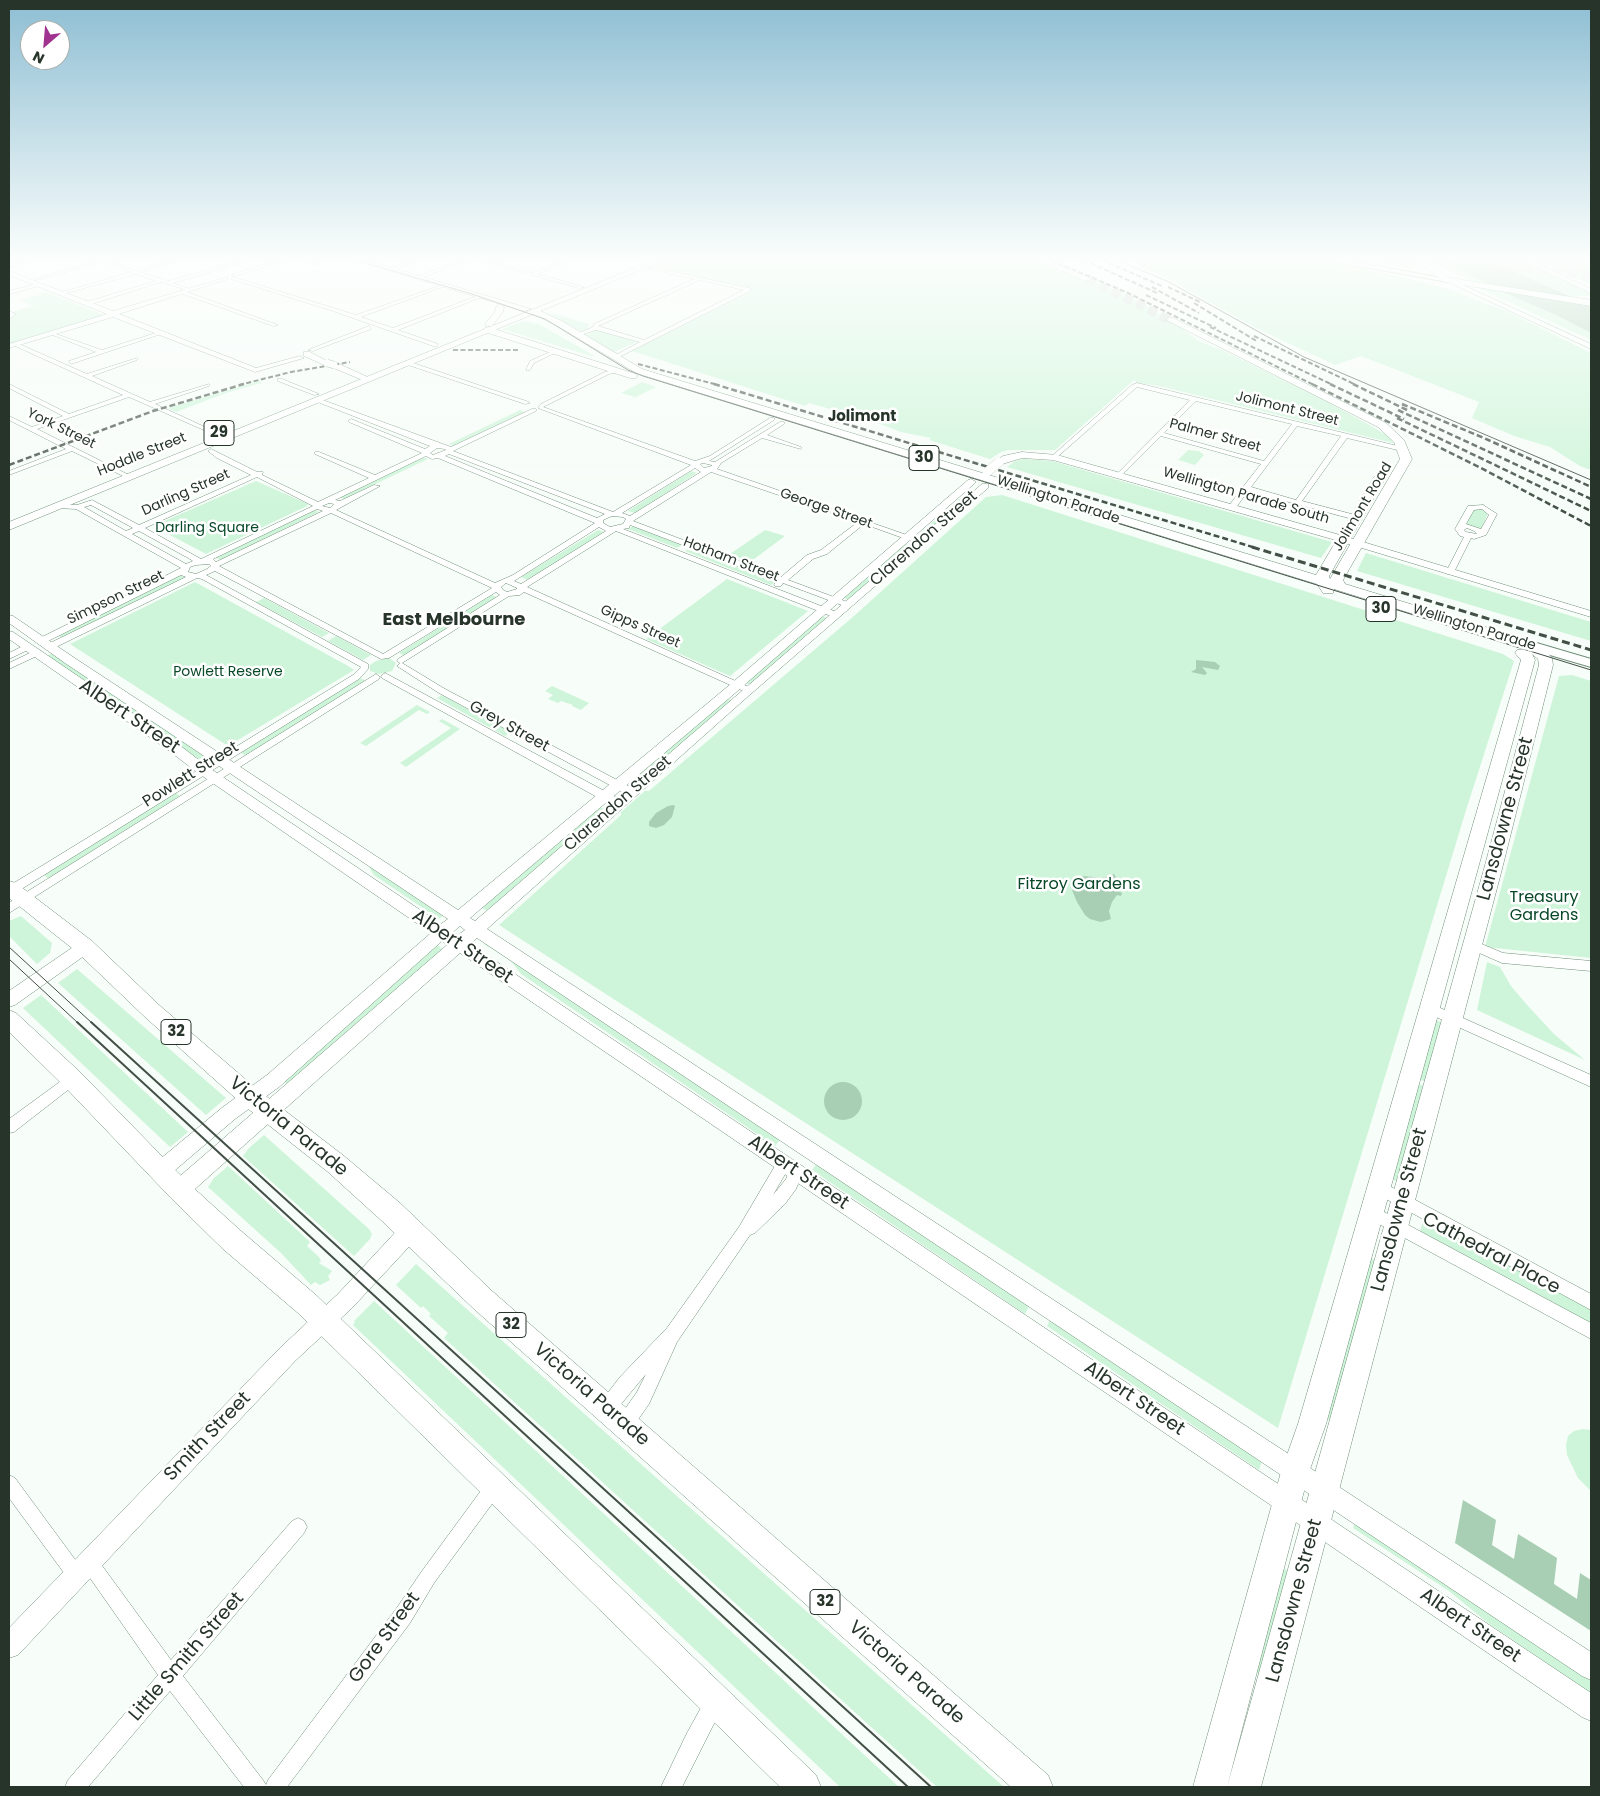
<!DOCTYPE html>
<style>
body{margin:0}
#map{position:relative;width:1600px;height:1796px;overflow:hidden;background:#f7fdf8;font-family:Poppins,sans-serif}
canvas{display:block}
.frame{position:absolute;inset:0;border:10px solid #26342a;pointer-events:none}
.north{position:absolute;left:20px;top:20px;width:50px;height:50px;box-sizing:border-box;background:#fff;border:1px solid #a8aeaa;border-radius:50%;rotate:207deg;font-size:14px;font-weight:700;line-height:20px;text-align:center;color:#26342a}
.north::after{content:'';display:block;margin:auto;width:18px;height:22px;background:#a03290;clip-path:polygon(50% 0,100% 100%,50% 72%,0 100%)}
</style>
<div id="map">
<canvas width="1600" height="1796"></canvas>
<div class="frame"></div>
<div class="north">N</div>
</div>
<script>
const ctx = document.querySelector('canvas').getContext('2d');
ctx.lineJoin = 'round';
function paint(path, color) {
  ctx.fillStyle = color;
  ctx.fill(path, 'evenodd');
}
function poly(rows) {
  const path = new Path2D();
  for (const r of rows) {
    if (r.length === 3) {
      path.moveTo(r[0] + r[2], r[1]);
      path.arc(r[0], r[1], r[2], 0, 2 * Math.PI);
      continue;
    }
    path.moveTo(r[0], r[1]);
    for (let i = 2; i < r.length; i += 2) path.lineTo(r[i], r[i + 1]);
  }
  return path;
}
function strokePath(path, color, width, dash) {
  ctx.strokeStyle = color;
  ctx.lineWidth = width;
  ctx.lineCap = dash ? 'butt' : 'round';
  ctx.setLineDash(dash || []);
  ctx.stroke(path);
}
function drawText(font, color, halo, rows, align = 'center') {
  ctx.font = font + ' Poppins,sans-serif';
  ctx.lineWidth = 5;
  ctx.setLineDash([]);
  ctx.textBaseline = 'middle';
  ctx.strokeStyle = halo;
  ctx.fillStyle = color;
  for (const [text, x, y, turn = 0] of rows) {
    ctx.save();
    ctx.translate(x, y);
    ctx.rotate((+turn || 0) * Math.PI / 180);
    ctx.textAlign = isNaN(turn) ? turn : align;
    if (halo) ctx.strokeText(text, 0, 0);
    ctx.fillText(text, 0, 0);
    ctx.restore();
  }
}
const green = poly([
 [673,257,1028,257,1078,278,1105,285,1141,303,1170,320,1199,341,1229,353,1227,355,1230,354,1324,400,1373,427,1391,438,1393,443,1159,386,1138,383,1134,380,1055,450,1009,450,1001,452,990,459,929,440,931,438,901,432,875,422,809,403,805,406,632,351,754,290,650,266],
 [1125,257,1306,257,1415,280,1447,289,1509,312,1591,353,1591,470,1580,466,1550,447,1514,436,1472,418,1479,402,1361,356,1335,365,1258,329,1174,282,1139,266,1142,265],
 [1347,257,1404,257,1416,264,1412,269],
 [1422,257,1436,257,1503,292,1558,316,1591,333,1591,340,1483,290,1466,278],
 [1486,257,1510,257,1591,293,1591,296,1572,296,1508,269],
 [1531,257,1591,257,1591,284,1542,263],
 [46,292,104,315,9,344,9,313,33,306,20,300],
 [547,312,589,324,588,329,581,331],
 [523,321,539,324,595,356,591,356,502,329],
 [596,330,637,342,614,352,586,335],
 [260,381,261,383,226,393,176,412,168,408],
 [642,382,656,387,626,402,635,397,621,393],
 [520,410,525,412,454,446,449,444],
 [1188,450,1199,451,1204,455,1195,465,1178,460],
 [423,457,428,459,344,499,339,497],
 [1023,459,1052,461,1332,542,1321,558,1007,467,1015,461],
 [691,471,697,473,635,513,628,511],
 [256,481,308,504,307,506,206,554,153,526],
 [970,490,975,491,924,535,920,533],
 [1002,495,1503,654,1514,661,1467,807,1278,1428,499,925,621,815,621,812,645,791,649,791,854,616,986,497],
 [1479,508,1488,513,1481,529,1466,525,1474,509],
 [315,510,319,512,221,560,216,558],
 [633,526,682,545,677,548,628,529],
 [598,530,604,532,528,580,521,577],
 [765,530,785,536,750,562,730,554],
 [905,544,911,545,849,600,844,598,844,597],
 [690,548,775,582,771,585,685,551],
 [1366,553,1591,622,1591,641,1357,571],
 [180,575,185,578,62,638,57,635],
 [727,579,808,611,730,676,646,639],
 [195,582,348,666,354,670,228,746,70,644],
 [492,595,498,598,405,656,399,653],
 [264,598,329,633,322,637,256,602],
 [822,616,827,618,750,685,745,682],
 [336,636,371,655,363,660,328,641],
 [53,653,208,758,200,760,46,656],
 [389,658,396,663,392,671,379,674,370,671,370,665,376,661],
 [1572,675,1591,681,1591,958,1485,947,1559,676],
 [360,678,366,681,246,756,240,752],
 [552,686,589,703,581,710,572,706,573,705,561,701,558,703,548,699,553,695,545,691],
 [442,695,511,732,505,736,437,698],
 [725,698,733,701,640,782,631,778],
 [417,705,430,712,427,714,419,710,366,746,360,743],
 [442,719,460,729,406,767,400,763,451,728,439,721],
 [175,792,180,796,49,879,43,874],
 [599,806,607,811,489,912,481,907],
 [373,864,446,913,439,919,374,875,369,867],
 [21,916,52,943,50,953,37,964,9,936,9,921],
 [488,940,782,1137,775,1146,521,974,511,961,484,944],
 [437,945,445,951,290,1086,281,1079],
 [1487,962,1500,967,1511,986,1528,1006,1554,1034,1585,1060,1477,1010],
 [77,969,226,1098,206,1115,58,983],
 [41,995,188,1132,170,1147,23,1008],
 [1436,1020,1445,1024,1428,1083,1419,1079],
 [1417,1083,1428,1088,1400,1183,1388,1177],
 [264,1135,369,1229,372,1234,370,1239,354,1256,243,1156,249,1148],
 [818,1162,1030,1304,1025,1314,812,1170],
 [228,1166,310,1242,307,1246,319,1257,321,1261,319,1263,332,1271,328,1276,330,1280,320,1285,315,1282,311,1285,281,1253,208,1187,214,1178],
 [1423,1220,1591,1310,1591,1325,1420,1232],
 [1367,1256,1378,1262,1334,1423,1322,1415],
 [416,1264,1004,1787,937,1787,444,1338,448,1333,429,1316,431,1314,423,1306,421,1308,396,1285],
 [374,1301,899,1787,840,1787,353,1325,355,1322,354,1321],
 [1052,1316,1263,1458,1259,1470,1047,1326],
 [1583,1429,1591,1430,1591,1491,1578,1478,1567,1455,1566,1445,1568,1436,1574,1431],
 [1356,1518,1591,1675,1591,1693,1488,1623,1449,1591,1353,1528],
 [1279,1565,1292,1574,1264,1678,1251,1668]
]);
const water = poly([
 [1436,257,1486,257,1508,269,1591,305,1591,333,1558,316,1503,292],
 [1196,660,1215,662,1220,666,1218,670,1202,667,1207,673,1205,675,1191,672,1196,669],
 [673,805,675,806,672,817,664,825,656,828,649,826,649,822,656,813,668,806],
 [1114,874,1119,882,1118,891,1122,893,1121,896,1117,895,1112,902,1109,911,1111,919,1101,922,1090,919,1085,915,1077,902,1072,890,1073,884,1083,876,1103,878],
 [843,1101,19],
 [1463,1500,1496,1520,1492,1545,1514,1559,1518,1534,1557,1558,1554,1584,1577,1599,1580,1573,1591,1580,1591,1631,1455,1543]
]);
const primaryTunnel = poly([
 [1088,279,1170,320]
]);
const motorwayTunnel = poly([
 [1463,257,1591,275]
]);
const minor = poly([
 [40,257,47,257,9,267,9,265,40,257],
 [90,257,104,259,120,257,108,261,136,271,184,257,191,257,141,272,168,281,256,257,263,257,173,283,190,289,190,291,161,282,85,306,83,303,156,281,136,274,59,295,59,293,131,272,103,262,29,282,27,281,98,261,90,257],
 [291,257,297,257,318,264,314,265,291,257],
 [385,257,391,257,369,264,367,263,385,257],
 [424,257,430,257,393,270,389,269,424,257],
 [479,257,488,257,482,259,532,273,574,257,580,257,538,274,584,287,579,288,478,260,465,262,420,278,416,277,462,260,479,257],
 [632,257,639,257,649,260,647,261,632,257],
 [649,267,749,288,752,290,617,358,612,357,640,342,596,330,577,336,577,334,593,327,594,324,694,279,649,269,649,267],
 [700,280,744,290,644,340,598,326,700,280],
 [233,277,356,315,445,284,445,286,361,317,393,328,477,296,482,297,398,330,438,344,436,347,330,310,231,279,233,277],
 [37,284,39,286,9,294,9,291,37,284],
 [180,291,184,291,278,325,273,326,180,293,180,291],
 [9,311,16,314,9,319,9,311],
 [369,326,371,329,313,351,308,350,369,326],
 [50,332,102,350,159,332,164,333,71,364,69,361,96,352,50,334,50,332],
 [13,343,17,343,87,374,137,358,137,360,92,376,150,402,209,384,209,386,155,404,220,434,215,435,129,397,37,429,131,476,131,478,127,478,72,451,9,475,9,471,66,449,9,420,9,416,32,427,63,416,9,388,9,384,69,414,123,395,13,345,13,343],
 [552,351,557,352,534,363,530,370,526,370,530,361,552,351],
 [407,361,529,402,530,403,525,404,405,364,407,361],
 [616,369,618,370,618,372,609,374,543,407,695,461,710,456,770,418,774,418,774,420,709,461,715,462,780,422,784,422,784,424,767,435,801,447,801,449,762,438,721,463,717,469,924,541,917,543,864,524,827,554,813,559,788,580,850,603,850,607,847,607,783,583,781,586,775,586,774,584,777,581,630,525,629,528,623,529,839,613,839,617,836,618,616,531,527,587,751,688,753,690,748,693,524,592,520,595,509,596,402,663,445,689,636,790,637,793,636,796,632,797,439,693,397,666,400,663,397,661,398,659,500,595,496,592,389,658,381,659,215,571,206,575,368,664,368,669,359,679,15,893,9,894,9,886,353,675,361,667,202,579,197,578,54,648,48,648,48,644,186,577,181,575,46,642,40,642,40,638,181,568,76,509,57,508,54,508,54,504,77,505,92,500,139,525,251,475,217,458,208,451,211,449,257,472,263,472,262,475,318,502,369,478,315,454,315,452,319,452,375,475,422,453,349,422,348,421,351,419,425,449,430,446,315,401,315,399,317,398,451,447,532,409,536,409,536,411,453,451,613,512,691,465,538,408,541,404,605,372,616,369],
 [437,448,445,449,446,450,433,455,430,453,437,448],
 [449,454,605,514,597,518,445,456,449,454],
 [426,456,432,459,438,458,595,523,513,575,495,583,336,510,380,486,374,485,340,501,335,500,426,456],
 [703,463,712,465,712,466,704,468,700,464,703,463],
 [695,468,701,472,630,516,622,513,695,468],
 [711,472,858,522,821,550,807,555,781,577,633,521,711,472],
 [257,477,313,506,201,559,145,528,257,477],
 [329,503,334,504,330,508,322,506,329,503],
 [91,505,133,528,126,531,84,507,91,505],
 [317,509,323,511,216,562,213,559,317,509],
 [331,513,492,588,383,654,219,566,331,513],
 [612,516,623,517,626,519,623,524,610,527,603,523,603,520,612,516],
 [599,527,606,531,521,584,514,581,599,527],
 [139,531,190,559,193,561,186,564,132,534,139,531],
 [209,564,211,566,207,569,196,574,188,572,190,567,196,565,209,564],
 [506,583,517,588,517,589,507,592,503,590,501,587,506,583],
 [278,379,282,379,319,394,314,395,278,381,278,379],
 [1137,383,1402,447,1405,449,1402,451,1347,438,1302,501,1359,516,1360,518,1356,520,1248,491,1235,509,1229,509,1228,507,1243,487,1261,464,1161,436,1121,476,1117,476,1117,474,1190,400,1137,387,1056,458,1052,458,1052,456,1132,385,1137,383],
 [1196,401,1292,424,1264,461,1164,433,1196,401],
 [1297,426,1341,436,1296,500,1251,487,1297,426],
 [1483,505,1497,514,1486,535,1474,539,1471,538,1454,572,1447,574,1446,572,1464,537,1460,536,1455,529,1468,506,1483,505],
 [1482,509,1489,515,1481,529,1466,524,1474,510,1482,509],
 [1467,528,1474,531,1477,534,1466,532,1464,530,1467,528],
 [27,644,30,645,30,649,9,659,9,653,27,644],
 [36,650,40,653,39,655,9,669,9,663,36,650],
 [385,673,623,801,624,804,623,807,615,807,382,678,381,676,385,673],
 [376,674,380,677,379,679,9,913,9,903,376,674],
 [1472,940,1503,953,1591,961,1591,971,1502,963,1468,948,1466,945,1468,942,1472,940],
 [1429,1003,1591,1075,1591,1087,1425,1012,1423,1008,1425,1004,1429,1003],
 [72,1073,77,1075,79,1079,77,1083,14,1132,9,1133,9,1119,72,1073],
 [784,1157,789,1159,791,1164,773,1195,786,1179,791,1167,796,1165,801,1167,803,1172,796,1189,785,1204,755,1233,750,1235,677,1342,649,1404,630,1431,624,1433,618,1431,616,1425,618,1419,637,1392,646,1374,612,1415,606,1417,600,1415,598,1409,600,1403,620,1377,667,1328,739,1227,779,1159,784,1157],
 [1378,1180,1591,1294,1591,1310,1373,1192,1371,1187,1373,1182,1378,1180],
 [1371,1205,1591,1323,1591,1339,1366,1217,1364,1212,1366,1207,1371,1205],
 [9,1475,15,1478,82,1569,85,1575,82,1581,76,1584,70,1581,9,1498,9,1475],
 [494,1478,500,1481,503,1487,500,1493,434,1583,410,1623,287,1787,244,1787,170,1691,88,1787,65,1787,68,1780,158,1675,83,1568,80,1562,83,1556,89,1553,95,1556,171,1660,292,1521,298,1518,304,1521,307,1527,304,1533,183,1676,263,1780,266,1785,268,1780,396,1609,422,1571,488,1481,494,1478],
 [715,1692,722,1695,725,1702,682,1787,661,1787,687,1733,708,1695,715,1692]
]);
const tertiary = poly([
 [288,257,297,257,236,276,231,275,288,257],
 [1515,257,1523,257,1591,289,1591,293,1515,257],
 [9,271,113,311,228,277,228,279,119,314,256,368,300,356,304,358,255,372,113,317,9,348,9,344,107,314,9,275,9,271],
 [1446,279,1450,279,1591,344,1591,349,1446,281,1446,279],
 [304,352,310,352,331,363,324,365,304,356,304,352],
 [331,363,337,363,372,379,365,381,331,367,331,363],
 [1022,452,1057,455,1340,535,1591,611,1591,617,1332,539,1053,460,1022,458,999,465,994,462,1003,456,1022,452],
 [971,479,976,482,974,484,734,694,470,918,475,921,982,484,988,484,988,488,745,699,487,929,1591,1652,1591,1680,1582,1676,477,938,470,944,1591,1693,1591,1721,1582,1717,460,953,186,1197,179,1199,172,1197,170,1190,172,1183,447,945,442,941,279,1087,235,1119,167,1177,160,1180,153,1177,151,1171,153,1165,223,1107,267,1075,431,933,198,773,168,750,9,639,9,631,13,632,178,744,208,767,441,924,448,919,65,663,9,623,9,615,13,616,73,657,458,910,726,688,968,480,971,479],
 [460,926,465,930,458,935,453,932,460,926],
 [85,941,91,943,93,947,91,951,15,1005,9,1007,9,991,79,943,85,941],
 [411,1220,418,1223,421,1230,418,1237,352,1308,295,1361,18,1655,9,1658,9,1628,281,1347,338,1294,404,1223,411,1220]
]);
const secondary = poly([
 [1316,257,1330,257,1452,280,1448,282,1319,259,1316,257],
 [1523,639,1591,659,1591,667,1519,646,1517,643,1523,639]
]);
const primary = poly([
 [344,257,356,257,531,309,524,311,344,257],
 [1031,257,1041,257,1092,279,1085,281,1031,257],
 [500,304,504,307,503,312,492,326,486,326,485,324,495,312,496,307,500,304],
 [536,309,562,321,642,369,1316,575,1374,477,1380,474,1384,475,1386,477,1329,576,1330,579,1400,459,1394,442,1378,427,1166,320,1170,317,1173,318,1386,423,1404,440,1412,459,1343,580,1345,584,1528,640,1541,646,1552,658,1553,665,1502,869,1261,1787,1227,1787,1484,869,1539,665,1538,659,1532,654,1535,660,1326,1424,1309,1472,1227,1787,1193,1787,1281,1472,1298,1424,1521,660,1515,653,1517,650,1525,649,1334,589,1333,593,1323,593,1317,584,636,373,556,325,533,314,533,310,536,309],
 [488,327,636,374,638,376,636,378,630,378,485,332,485,328,488,327],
 [9,881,16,883,92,941,159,1005,258,1090,344,1156,400,1203,492,1291,1048,1775,1053,1787,1011,1787,474,1309,382,1221,328,1172,242,1104,145,1017,78,953,9,898,9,881],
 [9,1010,16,1013,80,1072,187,1182,241,1231,316,1295,816,1775,821,1787,780,1787,298,1313,223,1249,171,1198,64,1086,9,1032,9,1010]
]);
const trunk = poly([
 [662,257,672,257,9,530,9,522,662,257],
 [1413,257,1420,257,1450,278,1591,300,1591,306,1445,282,1413,260,1413,257]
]);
const tramFar1 = poly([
 [346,257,472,294,545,319,628,370,643,376,1591,670],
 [1110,257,1169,282,1304,357,1591,480],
 [9,947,92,1023],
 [9,959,78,1023]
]);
const tram = poly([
 [77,1022,908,1787],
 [91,1022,931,1787]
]);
const railFar2 = poly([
 [1044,257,1128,293,1314,385],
 [1077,257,1157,293],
 [1095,257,1162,286],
 [1152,287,1199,313],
 [1168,287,1202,303],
 [1146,295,1216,328],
 [1194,303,1258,342],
 [1210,327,1333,385],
 [1254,336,1356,385],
 [453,350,520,350],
 [638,364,718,385],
 [239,385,291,372,350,362]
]);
const railFar1 = poly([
 [714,384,1256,548],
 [1312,384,1479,467,1591,526],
 [1330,384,1404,419],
 [1353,384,1407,410],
 [1402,404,1484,438,1591,487],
 [1398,410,1591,499],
 [1397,418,1591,511],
 [9,465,153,411,244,384]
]);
const rail = poly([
 [1252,547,1591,650]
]);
const tertiaryBridgeFar1 = poly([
 [327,363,334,365]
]);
const tertiaryBridge = poly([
 [987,472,999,462]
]);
const farStreetnames = [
 ["Jolimont Street",1287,409,14],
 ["York Street",61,429,26],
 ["Palmer Street",1215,436,15],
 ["Hoddle Street",142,455,-22],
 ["Darling Street",186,493,-24],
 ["Wellington Parade South",1246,496,16],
 ["Wellington Parade",1058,500,18],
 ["Jolimont Road",1363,507,-59],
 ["George Street",826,509,19],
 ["Hotham Street",731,560,21],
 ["Simpson Street",116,598,-26],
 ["Gipps Street",640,627,24],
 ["Wellington Parade",1474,628,17]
];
const farParknames = [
 ["Darling Square",207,528],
 ["Powlett Reserve",228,672]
];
const farNeighbourhoodnames = [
 ["Jolimont",862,417]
];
const shields = [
 [219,433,30],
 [924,458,30],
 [1381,609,30],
 [176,1032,30],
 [511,1325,30],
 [825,1602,30]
];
const shieldNames = [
 ["29",219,433],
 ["30",924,458],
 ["30",1381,609],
 ["32",176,1032],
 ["32",511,1325],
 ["32",825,1602]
];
const streetNames = [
 ["Clarendon Street",924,539,-41],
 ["Grey Street",509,727,29],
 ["Powlett Street",191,775,-32],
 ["Clarendon Street",618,804,-41]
];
const parkNames = [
 ["Fitzroy Gardens",1079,885],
 ["Treasury",1544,898],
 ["Gardens",1544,916]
];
const farDistrictnames = [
 ["East Melbourne",454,620]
];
const nearStreetnames = [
 ["Albert Street",129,717,34],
 ["Lansdowne Street",1506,819,-75],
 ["Albert Street",462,947,34],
 ["Victoria Parade",288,1127,39],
 ["Albert Street",798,1173,34],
 ["Lansdowne Street",1400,1210,-75],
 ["Cathedral Place",1491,1254,28],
 ["Victoria Parade",591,1395,41],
 ["Albert Street",1134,1399,34],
 ["Smith Street",208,1437,-46],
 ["Lansdowne Street",1295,1601,-75],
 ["Albert Street",1470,1626,34],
 ["Gore Street",385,1638,-54],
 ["Little Smith Street",187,1657,-49],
 ["Victoria Parade",906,1673,41]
];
paint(green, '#cef5d9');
paint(water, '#a8ceb3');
strokePath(primaryTunnel, '#cdd5cf', 9, [9, 4.5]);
strokePath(motorwayTunnel, '#cdd5cf', 10, [10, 5]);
strokePath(minor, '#708f79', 1);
strokePath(tertiary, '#708f79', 1);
strokePath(secondary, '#708f79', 2);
strokePath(primary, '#708f79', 1);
strokePath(trunk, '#708f79', 1);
paint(minor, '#fff');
paint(tertiary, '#fff');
paint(secondary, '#fff');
paint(primary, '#fff');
paint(trunk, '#fff');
strokePath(tramFar1, '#435046', 1);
strokePath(tram, '#435046', 2);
strokePath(railFar2, '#435046', 2, [5, 2.5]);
strokePath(railFar1, '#435046', 2.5, [6, 3]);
strokePath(rail, '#435046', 3, [8, 4]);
strokePath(tertiaryBridgeFar1, '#708f79', 8, []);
strokePath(tertiaryBridge, '#708f79', 9, []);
strokePath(tertiaryBridgeFar1, '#fff', 7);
strokePath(tertiaryBridge, '#fff', 9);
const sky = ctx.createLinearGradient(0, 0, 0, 508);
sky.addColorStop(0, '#8ebed3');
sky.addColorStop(0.51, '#fbfefc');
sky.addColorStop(1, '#fbfefc00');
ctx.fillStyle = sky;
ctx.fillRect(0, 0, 1600, 508);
drawText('14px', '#26342a', '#fff', farStreetnames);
drawText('14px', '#074827', '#fff', farParknames);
drawText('bold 15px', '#26342a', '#fff', farNeighbourhoodnames);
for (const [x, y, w] of shields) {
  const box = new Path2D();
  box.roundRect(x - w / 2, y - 12.5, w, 25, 4);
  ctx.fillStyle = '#fff';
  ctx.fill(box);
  strokePath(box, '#26342a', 1);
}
drawText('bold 15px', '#26342a', null, shieldNames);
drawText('16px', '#26342a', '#fff', streetNames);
drawText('16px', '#074827', '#fff', parkNames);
drawText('bold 18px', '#26342a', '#fff', farDistrictnames);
drawText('19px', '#26342a', '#fff', nearStreetnames);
</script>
